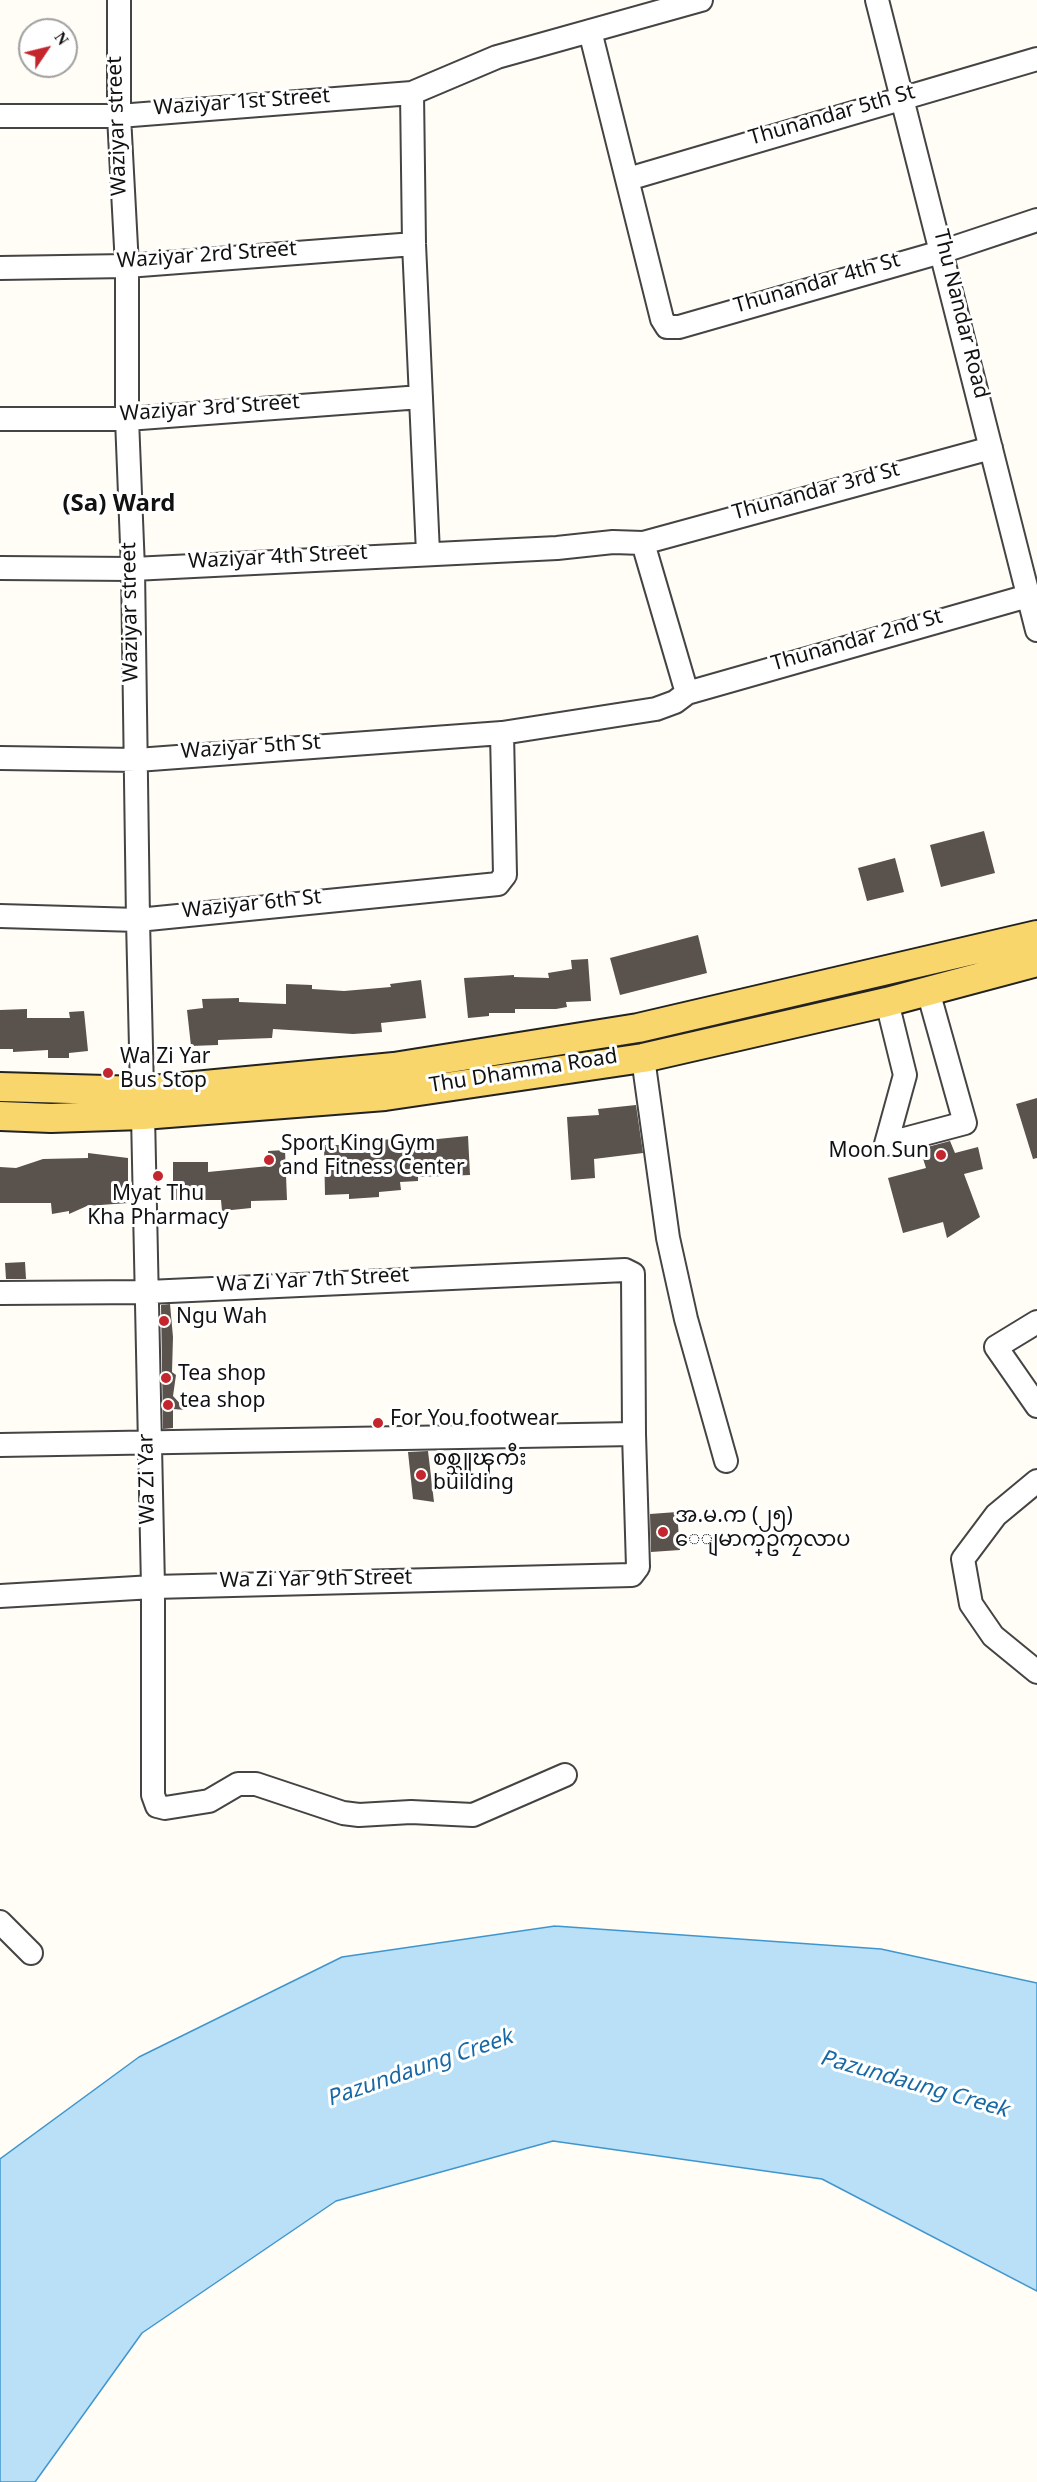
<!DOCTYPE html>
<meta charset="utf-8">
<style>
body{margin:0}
#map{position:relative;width:1037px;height:2482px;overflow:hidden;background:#fffdf5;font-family:Georgia,serif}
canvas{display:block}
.north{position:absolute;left:18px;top:18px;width:60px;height:60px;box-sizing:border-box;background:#fff;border:2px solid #a0a0a0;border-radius:50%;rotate:55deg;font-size:16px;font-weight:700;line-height:24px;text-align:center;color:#111}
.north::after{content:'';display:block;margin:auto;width:21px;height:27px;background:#c4262e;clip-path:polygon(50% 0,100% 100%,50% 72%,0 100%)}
</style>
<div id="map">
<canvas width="1037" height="2482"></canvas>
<div class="north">N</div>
</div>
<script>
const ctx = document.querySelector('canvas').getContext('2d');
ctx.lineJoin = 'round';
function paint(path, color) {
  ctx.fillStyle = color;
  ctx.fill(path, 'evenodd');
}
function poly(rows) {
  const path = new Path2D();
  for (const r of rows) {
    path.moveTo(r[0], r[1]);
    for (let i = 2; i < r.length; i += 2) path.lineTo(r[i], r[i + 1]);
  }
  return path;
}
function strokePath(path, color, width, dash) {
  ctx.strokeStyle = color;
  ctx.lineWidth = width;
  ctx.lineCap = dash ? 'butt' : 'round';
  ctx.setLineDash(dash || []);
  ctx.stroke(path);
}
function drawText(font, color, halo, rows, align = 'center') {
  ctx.font = font + ' Georgia,"Noto Sans Myanmar",serif';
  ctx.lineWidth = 6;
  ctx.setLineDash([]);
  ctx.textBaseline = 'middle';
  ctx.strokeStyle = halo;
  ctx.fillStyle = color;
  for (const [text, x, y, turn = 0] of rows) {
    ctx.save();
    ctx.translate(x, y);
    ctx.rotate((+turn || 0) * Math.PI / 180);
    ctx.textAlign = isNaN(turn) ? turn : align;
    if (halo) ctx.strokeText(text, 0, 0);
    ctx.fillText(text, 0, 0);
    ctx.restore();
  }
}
const water = poly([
 [555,1926,881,1949,1037,1983,1037,2291,822,2179,553,2141,336,2201,142,2333,35,2482,0,2482,0,2159,139,2057,342,1957,555,1926]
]);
const building = poly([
 [984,831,995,873,941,887,930,845],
 [895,858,904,892,867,901,858,868],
 [698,935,707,973,620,995,610,958],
 [588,959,591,1001,566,1002,567,1007,556,1009,515,1009,515,1013,489,1013,489,1016,468,1018,464,978,514,975,514,977,549,978,548,973,572,969,571,960],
 [421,980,426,1018,381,1023,382,1032,353,1034,273,1029,272,1038,218,1040,218,1045,191,1046,187,1010,203,1008,202,999,239,998,239,1002,286,1004,286,984,312,985,312,989,344,991,391,987,390,984],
 [27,1009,27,1018,70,1018,69,1012,84,1011,88,1051,69,1053,69,1058,48,1058,48,1050,13,1052,13,1049,0,1049,0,1010],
 [1037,1098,1037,1158,1033,1159,1016,1104],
 [636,1105,643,1153,594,1159,595,1178,571,1180,567,1117,599,1115,598,1109],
 [468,1136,470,1175,418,1177,418,1181,400,1182,401,1190,379,1192,379,1197,349,1199,349,1194,325,1195,324,1145,343,1145,343,1153,378,1152,377,1140,397,1139,397,1143],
 [950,1141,955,1153,978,1147,983,1169,964,1174,980,1217,947,1238,943,1222,903,1233,888,1178,926,1168,920,1149],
 [285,1150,287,1200,251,1201,251,1208,222,1211,221,1200,173,1200,173,1162,208,1162,208,1172,269,1166,268,1151],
 [88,1153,128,1158,128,1203,87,1206,69,1214,69,1211,52,1214,51,1203,0,1203,0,1167,16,1168,43,1159,88,1158],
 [25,1262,26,1279,6,1279,5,1263],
 [170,1304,173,1337,172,1372,176,1375,173,1396,186,1410,173,1409,173,1428,163,1429,161,1305],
 [428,1451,434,1502,413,1499,408,1452],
 [677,1512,680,1550,651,1552,650,1514]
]);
const minor = poly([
 [119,0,119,116,127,266,127,419,133,569,138,920,142,1091],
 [877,0,1037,630],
 [590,31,662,319,667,327,679,327,941,252,1037,220],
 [412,93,414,244,428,553],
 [0,116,119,116,412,93,497,57,701,0],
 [628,179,1037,59],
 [0,268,127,266,414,244],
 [0,419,127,419,421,397],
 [643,543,687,693],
 [0,568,133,569,557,548,613,542,643,543,991,448],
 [0,758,137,760,502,733,656,709,675,702,687,693,1028,596],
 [0,916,138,920,498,884,505,875,502,733],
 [887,1002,905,1075,886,1144,965,1123,928,991],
 [643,1058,668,1238,686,1319,726,1461],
 [143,1115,153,1587,153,1795,157,1806,165,1808,209,1801,238,1784,256,1784,343,1813,359,1815,411,1812,473,1815,565,1775],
 [0,1293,148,1292,625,1270,633,1274,634,1434,638,1567,632,1575,153,1587,0,1596],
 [1037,1322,996,1347,1037,1406],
 [0,1445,634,1434],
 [1037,1481,996,1515,963,1559,971,1604,993,1636,1037,1672],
 [0,1922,31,1953]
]);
const major = poly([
 [0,1087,142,1091,394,1067,638,1028,1037,935],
 [0,1116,51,1118,143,1115,385,1096,643,1058,887,1002,1037,962]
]);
const markers = [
 [108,1073,6,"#c4262e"],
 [941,1155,6,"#c4262e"],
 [269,1160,6,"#c4262e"],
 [158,1176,6,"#c4262e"],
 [164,1321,6,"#c4262e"],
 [166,1378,6,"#c4262e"],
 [168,1405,6,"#c4262e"],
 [378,1423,6,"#c4262e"],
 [421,1475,6,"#c4262e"],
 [663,1532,6,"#c4262e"]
];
const streetNames = [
 ["Waziyar 1st Street",242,106,-4],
 ["Thunandar 5th St",833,119,-16],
 ["Waziyar street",121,126,-92],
 ["Waziyar 2rd Street",207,259,-4],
 ["Thunandar 4th St",818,287,-16],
 ["Thu Nandar Road",957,315,76],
 ["Waziyar 3rd Street",210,412,-4],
 ["Thunandar 3rd St",817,495,-15],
 ["Waziyar 4th Street",278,561,-3],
 ["Waziyar street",134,612,-91],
 ["Thunandar 2nd St",858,644,-16],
 ["Waziyar 5th St",251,751,-4],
 ["Waziyar 6th St",252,908,-6],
 ["Thu Dhamma Road",524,1075,-9],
 ["Wa Zi Yar 7th Street",313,1284,-3],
 ["Wa Zi Yar",151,1479,-91],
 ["Wa Zi Yar 9th Street",316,1583,-1]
];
const poiNames = [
 ["Wa Zi Yar",120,1061],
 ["Bus Stop",120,1085],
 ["Sport King Gym",281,1148],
 ["and Fitness Center",281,1172],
 ["Moon Sun",929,1155,"right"],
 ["Myat Thu",158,1198,"center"],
 ["Kha Pharmacy",158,1222,"center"],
 ["Ngu Wah",176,1321],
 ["Tea shop",178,1378],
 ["tea shop",180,1405],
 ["For You footwear",390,1423],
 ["စစ္သူၾကီး",433,1463],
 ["building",433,1487],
 ["အ.မ.က (၂၅)",675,1520],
 ["ေျမာက္ဥကၠလာပ",675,1544]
];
const waterNames = [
 ["Pazundaung Creek",421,2072,-19],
 ["Pazundaung Creek",913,2088,16]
];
const quarterNames = [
 ["(Sa) Ward",119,508]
];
paint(water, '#b9e0f7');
strokePath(water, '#3f96cf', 1.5);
paint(building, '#5a524d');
strokePath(minor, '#444', 26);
strokePath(major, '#222', 32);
strokePath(minor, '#fff', 22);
strokePath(major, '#f9d66b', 28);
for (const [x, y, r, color] of markers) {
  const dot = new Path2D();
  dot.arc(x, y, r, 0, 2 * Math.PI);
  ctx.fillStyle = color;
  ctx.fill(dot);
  strokePath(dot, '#fff', 2);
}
drawText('21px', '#111', '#fff', streetNames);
drawText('21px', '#111', '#fff', poiNames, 'left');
drawText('italic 22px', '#1768a6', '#fff', waterNames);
drawText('bold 24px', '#111', '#fff', quarterNames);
</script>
